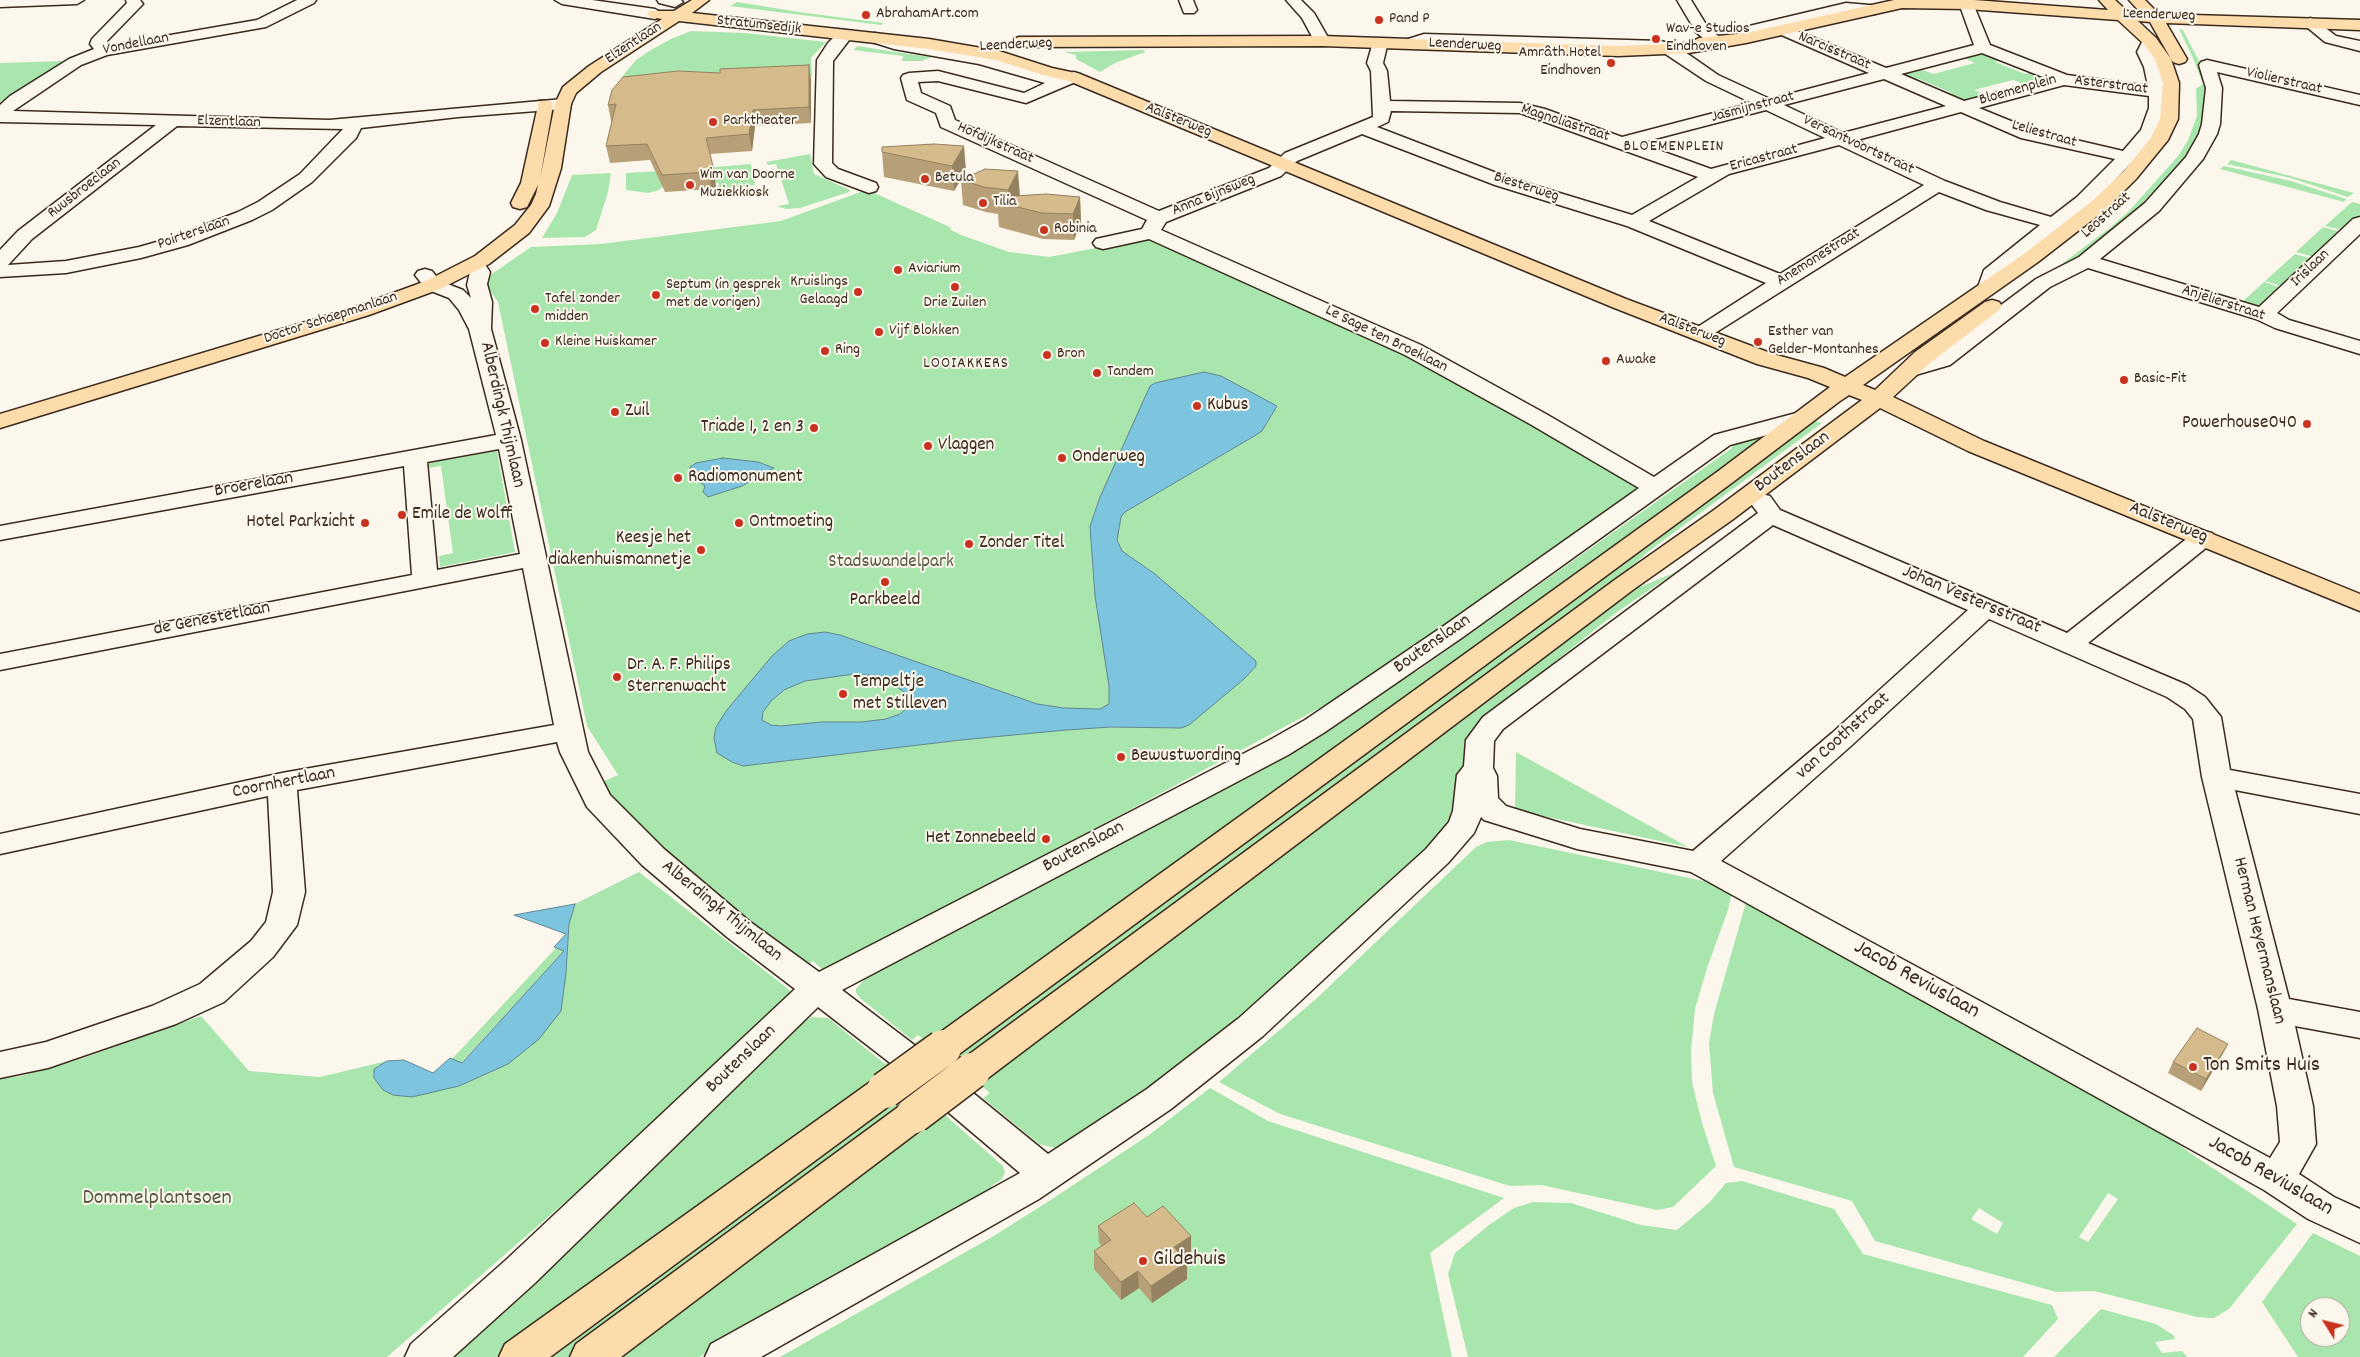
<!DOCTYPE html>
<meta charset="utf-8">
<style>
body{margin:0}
#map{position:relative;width:2360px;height:1357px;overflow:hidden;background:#fbf7ec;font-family:Dekko,sans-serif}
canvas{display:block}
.north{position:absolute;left:2300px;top:1297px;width:50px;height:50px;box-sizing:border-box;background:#fbf7ec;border:1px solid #aea59a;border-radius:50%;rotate:306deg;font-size:14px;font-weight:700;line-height:20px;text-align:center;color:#3b2a1e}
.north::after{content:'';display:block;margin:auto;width:18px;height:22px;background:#c8321e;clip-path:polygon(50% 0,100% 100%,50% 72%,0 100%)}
</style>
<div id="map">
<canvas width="2360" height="1357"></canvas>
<div class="north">N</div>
</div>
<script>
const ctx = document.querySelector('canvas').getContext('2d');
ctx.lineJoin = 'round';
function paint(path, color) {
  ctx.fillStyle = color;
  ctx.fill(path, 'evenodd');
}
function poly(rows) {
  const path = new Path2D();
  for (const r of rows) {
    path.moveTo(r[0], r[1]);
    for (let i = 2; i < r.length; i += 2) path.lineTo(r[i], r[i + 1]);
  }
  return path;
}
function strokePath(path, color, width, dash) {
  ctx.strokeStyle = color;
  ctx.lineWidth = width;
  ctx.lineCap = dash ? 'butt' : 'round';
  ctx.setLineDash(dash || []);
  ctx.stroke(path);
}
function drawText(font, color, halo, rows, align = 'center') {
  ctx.font = font + ' Dekko,sans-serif';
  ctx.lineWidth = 4;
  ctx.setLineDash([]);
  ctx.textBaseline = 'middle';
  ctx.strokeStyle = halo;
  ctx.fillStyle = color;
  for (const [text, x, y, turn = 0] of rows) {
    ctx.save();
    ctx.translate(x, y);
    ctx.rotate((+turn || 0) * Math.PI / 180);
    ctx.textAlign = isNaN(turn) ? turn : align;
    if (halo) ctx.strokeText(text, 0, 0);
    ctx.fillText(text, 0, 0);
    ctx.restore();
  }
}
const green = poly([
 [737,2,799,12,884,23,881,25,730,6],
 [2179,29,2183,30,2210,83,2198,144,2154,199,2081,259,2043,278,2111,227,2129,211,2179,155,2188,140,2197,116,2196,89,2203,84,2193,58],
 [691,31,745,33,826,42,811,58,812,76,627,81,622,77,636,60,651,50,671,39],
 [858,46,895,52,932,57,922,61,902,61,903,56,853,50],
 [1144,50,1145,52,1115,63,1100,72,1076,59,1076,55,1064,52],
 [1979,51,2004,59,1995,62,2025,74,2034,72,2049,79,2028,86,2013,80,1974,90,1988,96,1965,102,1945,96,1952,93,1919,79,1910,81,1900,73,1918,68,1933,74,1975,63,1960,56],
 [64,61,2,101,0,102,0,63],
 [810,154,814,174,850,190,849,192,800,208,786,209,777,206,789,204,776,164,768,165,766,162],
 [2231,160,2354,193,2348,197,2291,178,2227,164],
 [751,164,755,185,722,190,718,188,719,184,707,177,702,168],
 [2224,166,2291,181,2346,199,2344,202,2220,169],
 [693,169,671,178,659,190,648,193,626,190,626,173],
 [611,173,608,192,596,230,585,237,542,238,557,213,572,175],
 [863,191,872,192,952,228,949,229,961,235,1009,252,1049,257,1154,237,1405,354,1651,491,1353,690,826,973,813,961,804,967,684,873,610,796,602,782,618,775,587,726,498,302,483,280,531,247,601,244,781,221],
 [2352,202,2360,204,2360,214,2343,230,2325,226],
 [2323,227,2341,232,2314,257,2296,252],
 [2295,254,2313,259,2284,287,2265,281],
 [2264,282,2282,288,2259,308,2241,303],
 [1812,420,1822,423,1649,551,1620,577,568,1357,537,1357],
 [1768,435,1700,486,496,1357,438,1357,799,1017,805,1021,812,1017,828,1018,885,1064,922,1038,918,1035,912,1040,860,998,856,993,856,989,865,979,860,973,1409,669,1416,672,1732,448,1732,443],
 [497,451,515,552,440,567,439,556,453,553,441,466,429,468,428,463],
 [1676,572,1617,612,1477,724,1470,734,1453,827,1201,1055,1064,1146,1055,1148,1039,1144,983,1098,990,1093,982,1086,945,1115,1003,1166,1005,1173,1001,1180,991,1186,995,1192,699,1357,609,1357,1625,593],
 [1516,752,1688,847,1515,810],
 [1509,840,1713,883,1732,891,1728,910,1707,968,1695,1009,1691,1051,1692,1082,1702,1123,1716,1166,1673,1207,1657,1210,1541,1185,1510,1186,1280,1114,1219,1082,1317,998,1476,847,1487,842],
 [639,872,792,992,648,1130,387,1357,0,1357,0,1079,21,1076,78,1060,201,1016,249,1071,320,1077,387,1061,374,1069,459,1086,566,973,569,924,575,904],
 [1747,899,2151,1123,2190,1153,2297,1224,2229,1309,2214,1318,2197,1317,2094,1291,2056,1292,1875,1241,1852,1201,1734,1167,1713,1093,1709,1043,1714,1014],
 [2108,1193,2118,1199,2088,1242,2079,1237],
 [1979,1208,2003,1223,1997,1234,1971,1219],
 [556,948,565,951,461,1063,452,1059],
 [1210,1088,1268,1121,1504,1198,1430,1253,1452,1357,780,1357,992,1237,1046,1203,1149,1135],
 [1742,1181,1834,1209,1863,1254,2052,1305,2058,1319,2023,1357,1468,1357,1448,1274,1455,1253,1489,1225,1514,1208,1533,1202,1571,1203,1641,1225,1677,1230,1709,1203,1726,1183],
 [2313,1233,2360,1256,2360,1357,2298,1357,2262,1302],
 [2310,1307,2340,1307,2340,1337,2310,1337],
 [2101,1309,2156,1324,2173,1335,2175,1339,2155,1342,2162,1353,2182,1351,2187,1357,2054,1357]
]);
const water = poly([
 [1204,372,1221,376,1277,406,1262,431,1256,435,1125,512,1121,517,1117,540,1122,551,1155,574,1256,661,1256,666,1244,679,1189,725,1181,728,1111,727,1066,730,961,740,743,766,732,762,717,753,714,738,716,727,726,711,772,656,789,641,807,634,825,632,840,635,1037,704,1064,708,1100,709,1109,704,1109,686,1095,596,1090,526,1100,497,1150,386,1155,383,1204,372],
 [854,674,878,676,891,683,904,692,910,700,908,707,900,714,886,719,861,722,821,722,781,726,771,725,762,720,763,712,771,701,784,690,805,681,854,674],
 [723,458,758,462,774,468,742,486,708,497,703,492,705,486,695,479,690,467,696,463,723,458],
 [575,904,569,924,566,973,561,1011,539,1039,508,1064,459,1086,412,1097,393,1095,383,1090,374,1078,374,1069,387,1061,404,1060,433,1073,450,1058,462,1063,564,951,554,947,566,934,514,915,575,904]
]);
const minor = poly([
 [0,0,84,0,77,4,0,7,0,0],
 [126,0,140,0,143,4,107,41,107,46,257,20,297,0,316,0,314,3,266,27,107,55,81,65,13,111,329,120,563,99,569,100,571,104,569,108,563,109,458,117,361,128,356,138,312,182,272,210,252,220,188,245,141,258,66,273,0,277,0,250,18,231,156,125,0,122,0,105,10,96,69,59,94,49,90,44,92,39,127,3,126,0],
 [177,126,343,129,300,174,258,202,238,212,174,237,139,247,66,261,8,265,32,239,177,126],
 [555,0,592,0,655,9,663,14,655,19,562,4,555,0],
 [657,0,681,0,683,2,675,7,659,3,657,0],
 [1179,0,1193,0,1197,10,1194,13,1184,13,1179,0],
 [1286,0,1301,0,1314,13,1330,41,1328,44,1316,44,1302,18,1286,0],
 [1677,0,1691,0,1707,26,1725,42,1723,45,1711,45,1696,32,1677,0],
 [1954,0,1972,1,1990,45,2067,75,2148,86,2144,67,2137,52,2144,38,2156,38,2158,41,2153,52,2160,67,2166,92,2165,108,2158,131,2133,161,2091,205,2003,273,1995,291,1988,293,1981,291,1978,287,1984,270,2040,225,1986,210,1939,192,1707,338,1700,340,1693,338,1689,334,1693,330,1766,283,1627,226,1495,185,1362,134,1297,161,1281,176,1166,222,1161,230,1421,345,1546,414,1654,477,1714,435,1800,412,1808,414,1811,419,1808,424,1730,445,1463,637,1325,732,1288,755,842,990,913,1044,1048,1154,1147,1089,1239,1018,1426,849,1449,822,1453,811,1457,775,1464,766,1466,740,1483,717,1758,513,1749,501,1752,496,1761,494,1770,496,1780,510,2067,633,2194,533,2203,531,2212,533,2215,538,2212,543,2088,643,2187,685,2205,697,2221,717,2230,770,2360,794,2360,814,2235,790,2289,999,2360,1012,2360,1038,2295,1026,2313,1106,2316,1144,2299,1174,2334,1197,2360,1209,2360,1243,2308,1219,2264,1190,1691,872,1577,849,1484,820,1481,817,1474,833,1448,863,1263,1036,1171,1109,1039,1199,761,1357,705,1357,711,1344,1020,1173,889,1062,818,1007,535,1283,453,1357,405,1357,411,1344,507,1259,795,989,727,937,642,865,587,807,560,752,557,742,297,790,305,892,297,925,273,957,224,1002,176,1024,48,1068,0,1078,0,1052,46,1042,152,1006,200,984,251,941,266,922,273,892,268,796,0,854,0,834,282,773,554,725,523,568,0,670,0,654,412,575,404,466,0,540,0,526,496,435,469,329,459,310,449,298,426,289,415,275,418,271,425,269,432,271,440,281,463,290,471,298,467,285,470,272,465,264,468,260,475,258,482,260,490,272,487,284,492,302,491,329,521,440,588,752,610,795,664,849,749,921,819,972,1268,741,1305,720,1445,625,1639,488,1530,424,1405,355,1149,239,1103,249,1096,247,1093,243,1096,239,1142,229,1147,220,941,127,936,113,907,100,901,78,903,75,909,73,938,71,1024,93,1045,83,979,64,894,49,869,41,867,38,869,35,875,33,902,42,980,54,1059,77,1074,72,1080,74,1082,77,1080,80,1026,103,938,81,918,82,921,93,950,106,955,120,1159,211,1269,168,1285,153,1373,117,1371,71,1367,63,1374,39,1386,39,1388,42,1383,63,1387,71,1390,101,1520,103,1545,109,1622,137,1752,103,1706,81,1661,51,1425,44,1411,48,1405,46,1403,43,1405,40,1424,34,1661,41,1675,45,1718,75,1770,99,1869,73,1777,33,1775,29,1756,33,1752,41,1740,41,1738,38,1745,27,1846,3,1880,6,1883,9,1875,14,1846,13,1786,26,1886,68,1974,45,1960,6,1954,0],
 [1982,53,2048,79,1964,101,1901,74,1982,53],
 [1884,79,1946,106,1843,133,1784,105,1884,79],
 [2064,85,2149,96,2149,108,2141,130,2123,151,2033,130,1979,108,2064,85],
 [1766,110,1825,138,1711,169,1639,143,1766,110],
 [1391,111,1520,113,1698,177,1632,215,1507,177,1377,127,1388,122,1391,111],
 [1961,112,2021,138,2115,159,2077,197,2051,217,2000,202,1945,181,1857,140,1961,112],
 [1839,145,1924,185,1780,274,1649,221,1729,174,1839,145],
 [499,449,520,554,437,570,427,462,499,449],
 [1773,525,1968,610,1832,733,1693,851,1580,829,1506,806,1498,798,1497,776,1493,768,1494,741,1503,729,1773,525],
 [1989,619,2167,697,2185,709,2193,719,2202,777,2258,1009,2277,1106,2280,1142,2270,1158,1721,861,1852,745,1989,619],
 [2310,18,2315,20,2336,36,2360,41,2360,51,2325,42,2302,23,2310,18],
 [845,30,851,32,853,35,833,61,832,163,838,169,876,183,878,187,876,191,869,193,826,177,814,164,817,60,828,43,839,32,845,30],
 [2207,60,2360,95,2360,105,2217,72,2222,88,2220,124,2217,134,2203,159,2159,211,2100,259,2259,307,2353,219,2360,217,2360,234,2277,313,2289,320,2360,341,2360,354,2275,328,2256,319,2088,268,2050,287,1950,365,1912,376,1904,374,1901,369,1904,364,1934,355,2036,279,2079,257,2145,203,2186,157,2199,134,2202,124,2206,88,2199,65,2201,62,2207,60]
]);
const major = poly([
 [692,0,709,0,692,13,929,39,999,51,1052,68,1080,74,1626,299,1773,354,1824,368,1845,377,2024,254,2091,202,2124,171,2151,138,2160,119,2163,83,2155,59,2144,44,2118,20,1967,9,1902,8,1746,43,1689,53,1618,56,1322,46,1019,47,1013,45,1011,42,1013,39,1019,37,1322,36,1618,46,1689,43,1699,38,1746,33,1894,0,1974,0,2108,10,2099,0,2115,0,2127,11,2140,12,2129,0,2145,0,2159,14,2360,20,2360,30,2166,23,2187,59,2185,62,2179,64,2173,62,2171,59,2179,83,2178,119,2168,140,2136,179,2105,210,2038,262,1863,385,1875,390,1915,352,1985,302,1992,300,1999,302,2002,306,1999,310,1931,362,1893,397,1984,441,2360,594,2360,611,1968,451,1880,408,1732,520,1634,589,984,1081,972,1085,960,1081,955,1071,960,1061,1616,579,1714,510,1862,400,1849,395,1840,401,1733,482,955,1057,943,1061,931,1057,926,1048,931,1039,1717,472,1830,387,1808,378,1757,364,1612,307,1069,81,1043,75,996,60,929,49,679,21,601,72,576,93,571,104,561,168,549,206,529,233,489,264,440,289,369,315,0,428,0,414,355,307,426,281,475,256,515,225,531,205,536,194,538,185,527,207,520,209,513,207,511,203,521,183,539,101,551,101,553,105,540,179,555,104,563,87,589,66,662,19,650,17,647,14,650,11,674,11,692,0],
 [2138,21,2150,22,2171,59,2156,38,2138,21],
 [885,1076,897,1080,903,1090,897,1100,550,1357,499,1357,505,1344,873,1080,885,1076],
 [914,1101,927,1105,932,1115,927,1125,621,1357,570,1357,576,1344,901,1105,914,1101]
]);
const majorBridge = poly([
 [885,1090,943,1048],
 [914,1115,972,1071]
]);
const wall = poly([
 [809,65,811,81,811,123,755,126,752,151,710,154,716,187,712,189,665,192,650,160,610,163,606,146,612,121,611,121,608,105],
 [934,144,966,171,954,191,884,177,882,152],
 [985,169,1019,196,1080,197,1081,222,1074,240,1043,239,999,227,998,214,986,212,963,205,961,180],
 [2228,1044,2222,1055,2201,1091,2168,1073,2173,1062],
 [1147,1217,1191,1253,1184,1258,1187,1262,1187,1279,1152,1303,1139,1288,1121,1300,1094,1269,1094,1251,1102,1246,1099,1243,1098,1226]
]);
const shadedWall = poly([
 [809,65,811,81,811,123,809,107],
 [753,110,755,126,752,151,749,134],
 [964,146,966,171,954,191,952,166],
 [714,170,716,187,712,189,709,172],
 [1018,171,1020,196,1009,205,1008,190],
 [1080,197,1081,222,1074,240,1073,214],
 [2228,1044,2222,1055,2201,1091,2206,1079],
 [1191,1236,1191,1253,1174,1264,1174,1247],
 [1187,1262,1187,1279,1152,1303,1151,1286],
 [1138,1271,1139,1288,1121,1300,1121,1282]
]);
const building = poly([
 [809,65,809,107,753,110,749,134,706,138,714,170,709,172,662,175,647,144,606,146,616,104,608,105,612,90,623,77,678,71,720,73,720,69,809,65],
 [934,144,964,146,952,166,882,152,882,147,934,144],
 [985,169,1018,171,1008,190,984,187,961,180,985,169],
 [1046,194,1080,197,1073,214,1042,213,997,202,998,197,1046,194],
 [2197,1028,2228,1044,2206,1079,2173,1062,2197,1028],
 [1134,1203,1147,1217,1163,1206,1191,1236,1174,1247,1187,1262,1151,1286,1138,1271,1121,1282,1094,1251,1111,1240,1098,1226,1134,1203]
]);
const markers = [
 [866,15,5,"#c8321e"],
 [1379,20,5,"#c8321e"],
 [1656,39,5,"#c8321e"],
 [1611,63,5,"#c8321e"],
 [713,122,5,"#c8321e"],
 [925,179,5,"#c8321e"],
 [690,185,5,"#c8321e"],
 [983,203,5,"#c8321e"],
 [1044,230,5,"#c8321e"],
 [898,270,5,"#c8321e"],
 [955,287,5,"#c8321e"],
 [858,292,5,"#c8321e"],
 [656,295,5,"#c8321e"],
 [535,309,5,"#c8321e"],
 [879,332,5,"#c8321e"],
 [1758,342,5,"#c8321e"],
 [545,343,5,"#c8321e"],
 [825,351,5,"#c8321e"],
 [1047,355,5,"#c8321e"],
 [1606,361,5,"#c8321e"],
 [1097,373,5,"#c8321e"],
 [2124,380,5,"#c8321e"],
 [1197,406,5,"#c8321e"],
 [615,412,5,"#c8321e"],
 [2307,424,5,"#c8321e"],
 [814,428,5,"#c8321e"],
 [928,446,5,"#c8321e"],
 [1062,458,5,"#c8321e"],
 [678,478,5,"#c8321e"],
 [402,515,5,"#c8321e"],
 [365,523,5,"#c8321e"],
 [739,523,5,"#c8321e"],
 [969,544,5,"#c8321e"],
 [701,550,5,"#c8321e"],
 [885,582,5,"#c8321e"],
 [617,677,5,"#c8321e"],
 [843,694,5,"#c8321e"],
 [1121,757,5,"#c8321e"],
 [1046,839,5,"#c8321e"],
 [2193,1067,5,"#c8321e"],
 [1143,1261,5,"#c8321e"]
];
const farPoinames = [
 ["AbrahamArt.com",876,15],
 ["Pand P",1389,20],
 ["Wav-e Studios",1666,30],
 ["Eindhoven",1666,48],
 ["Amrâth Hotel",1601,54,"right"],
 ["Eindhoven",1601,72,"right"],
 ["Parktheater",723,122],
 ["Wim van Doorne",700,176],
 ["Muziekkiosk",700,194],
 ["Betula",935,179],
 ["Tilia",993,203],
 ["Robinia",1054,230],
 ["Aviarium",908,270],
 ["Kruislings",848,283,"right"],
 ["Gelaagd",848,301,"right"],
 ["Septum (in gesprek",666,286],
 ["met de vorigen)",666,304],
 ["Tafel zonder",545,300],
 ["midden",545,318],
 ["Drie Zuilen",955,304,"center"],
 ["Vijf Blokken",889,332],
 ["Esther van",1768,333],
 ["Gelder-Montanhes",1768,351],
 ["Kleine Huiskamer",555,343],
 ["Ring",835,351],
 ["Bron",1057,355],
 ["Awake",1616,361],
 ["Tandem",1107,373],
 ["Basic-Fit",2134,380]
];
const farStreetnames = [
 ["Leenderweg",2159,16,2],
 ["Stratumsedijk",759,26,6],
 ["Elzentlaan",634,44,-33],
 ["Vondellaan",136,45,-11],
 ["Leenderweg",1016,46,-3],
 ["Leenderweg",1465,46,3],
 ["Narcisstraat",1834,52,23],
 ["Violierstraat",2284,82,13],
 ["Asterstraat",2111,86,7],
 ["Bloemenplein",2018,91,-16],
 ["Jasmijnstraat",1753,108,-15],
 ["Aalsterweg",1178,121,22],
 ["Elzentlaan",229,123,2],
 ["Magnoliastraat",1565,124,18],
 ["Leliestraat",2044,135,16],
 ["Hofdijkstraat",995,144,24],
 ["Versantvoortstraat",1858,146,25],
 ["Ericastraat",1764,159,-15],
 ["Biesterweg",1526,188,18],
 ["Ruusbroeclaan",85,189,-38],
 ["Anna Bijnsweg",1214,196,-22],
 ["Leostraat",2107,216,-42],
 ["Poirterslaan",194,234,-19],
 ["Anemonestraat",1819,258,-32],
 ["Irislaan",2311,269,-44],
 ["Anjelierstraat",2223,304,18],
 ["Doctor Schaepmanlaan",331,319,-18],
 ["Aalsterweg",1692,331,21],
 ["Le Sage ten Broeklaan",1386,340,26]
];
const farNeighbourhoodnames = [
 ["BLOEMENPLEIN",1674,148],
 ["LOOIAKKERS",966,365]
];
const poiNames = [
 ["Kubus",1207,406],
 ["Zuil",625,412],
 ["Powerhouse040",2297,424,"right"],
 ["Triade 1, 2 en 3",804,428,"right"],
 ["Vlaggen",938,446],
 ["Onderweg",1072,458],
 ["Radiomonument",688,478],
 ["Emile de Wolff",412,515],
 ["Hotel Parkzicht",355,523,"right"],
 ["Ontmoeting",749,523],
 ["Keesje het",691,539,"right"],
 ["diakenhuismannetje",691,561,"right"],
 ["Zonder Titel",979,544],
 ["Parkbeeld",885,601,"center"],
 ["Dr. A. F. Philips",627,666],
 ["Sterrenwacht",627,688],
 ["Tempeltje",853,683],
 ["met Stilleven",853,705],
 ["Bewustwording",1131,757],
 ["Het Zonnebeeld",1036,839,"right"]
];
const streetNames = [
 ["Alberdingk Thijmlaan",501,415,77],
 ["Boutenslaan",1793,463,-37],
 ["Broerelaan",254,486,-10],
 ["Aalsterweg",2168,524,22],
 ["Johan Vestersstraat",1971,601,23],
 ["de Genestetlaan",212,620,-11],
 ["Boutenslaan",1433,645,-35],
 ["van Coothstraat",1844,737,-42],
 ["Coornhertlaan",284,784,-11],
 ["Boutenslaan",1084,848,-28],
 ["Alberdingk Thijmlaan",721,912,39],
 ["Herman Heyermanslaan",2258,941,76],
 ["Boutenslaan",742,1060,-44]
];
const parkNames = [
 ["Stadswandelpark",891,563]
];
const nearStreetnames = [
 ["Jacob Reviuslaan",1916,981,29],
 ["Jacob Reviuslaan",2270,1177,30]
];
const nearPoinames = [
 ["Ton Smits Huis",2203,1067],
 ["Gildehuis",1153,1261]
];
const nearParknames = [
 ["Dommelplantsoen",157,1200]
];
paint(green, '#a9e6ad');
paint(water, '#7dc4de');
strokePath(water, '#638691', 1);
strokePath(minor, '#3b2a1e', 3);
strokePath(major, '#3b2a1e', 3);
paint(minor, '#fbf7ec');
paint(major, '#fddcac');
strokePath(majorBridge, '#3b2a1e', 39, []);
strokePath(majorBridge, '#fddcac', 36);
paint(wall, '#b7a078');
paint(shadedWall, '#958261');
paint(building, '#d5ba8b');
strokePath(building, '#958261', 1);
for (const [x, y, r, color] of markers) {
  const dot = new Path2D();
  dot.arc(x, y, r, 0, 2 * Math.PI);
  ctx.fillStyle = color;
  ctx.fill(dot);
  strokePath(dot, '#fbf7ec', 2);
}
drawText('16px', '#3b2a1e', '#fbf7ec', farPoinames, 'left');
drawText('16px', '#3b2a1e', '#fbf7ec', farStreetnames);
ctx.letterSpacing = '1px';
drawText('16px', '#3b2a1e', '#fbf7ec', farNeighbourhoodnames);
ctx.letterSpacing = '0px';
drawText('19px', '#3b2a1e', '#fbf7ec', poiNames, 'left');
drawText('19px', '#3b2a1e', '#fbf7ec', streetNames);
drawText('19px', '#565942', '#fbf7ec', parkNames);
drawText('22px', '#3b2a1e', '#fbf7ec', nearStreetnames);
drawText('22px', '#3b2a1e', '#fbf7ec', nearPoinames, 'left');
drawText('22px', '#565942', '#fbf7ec', nearParknames);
</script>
